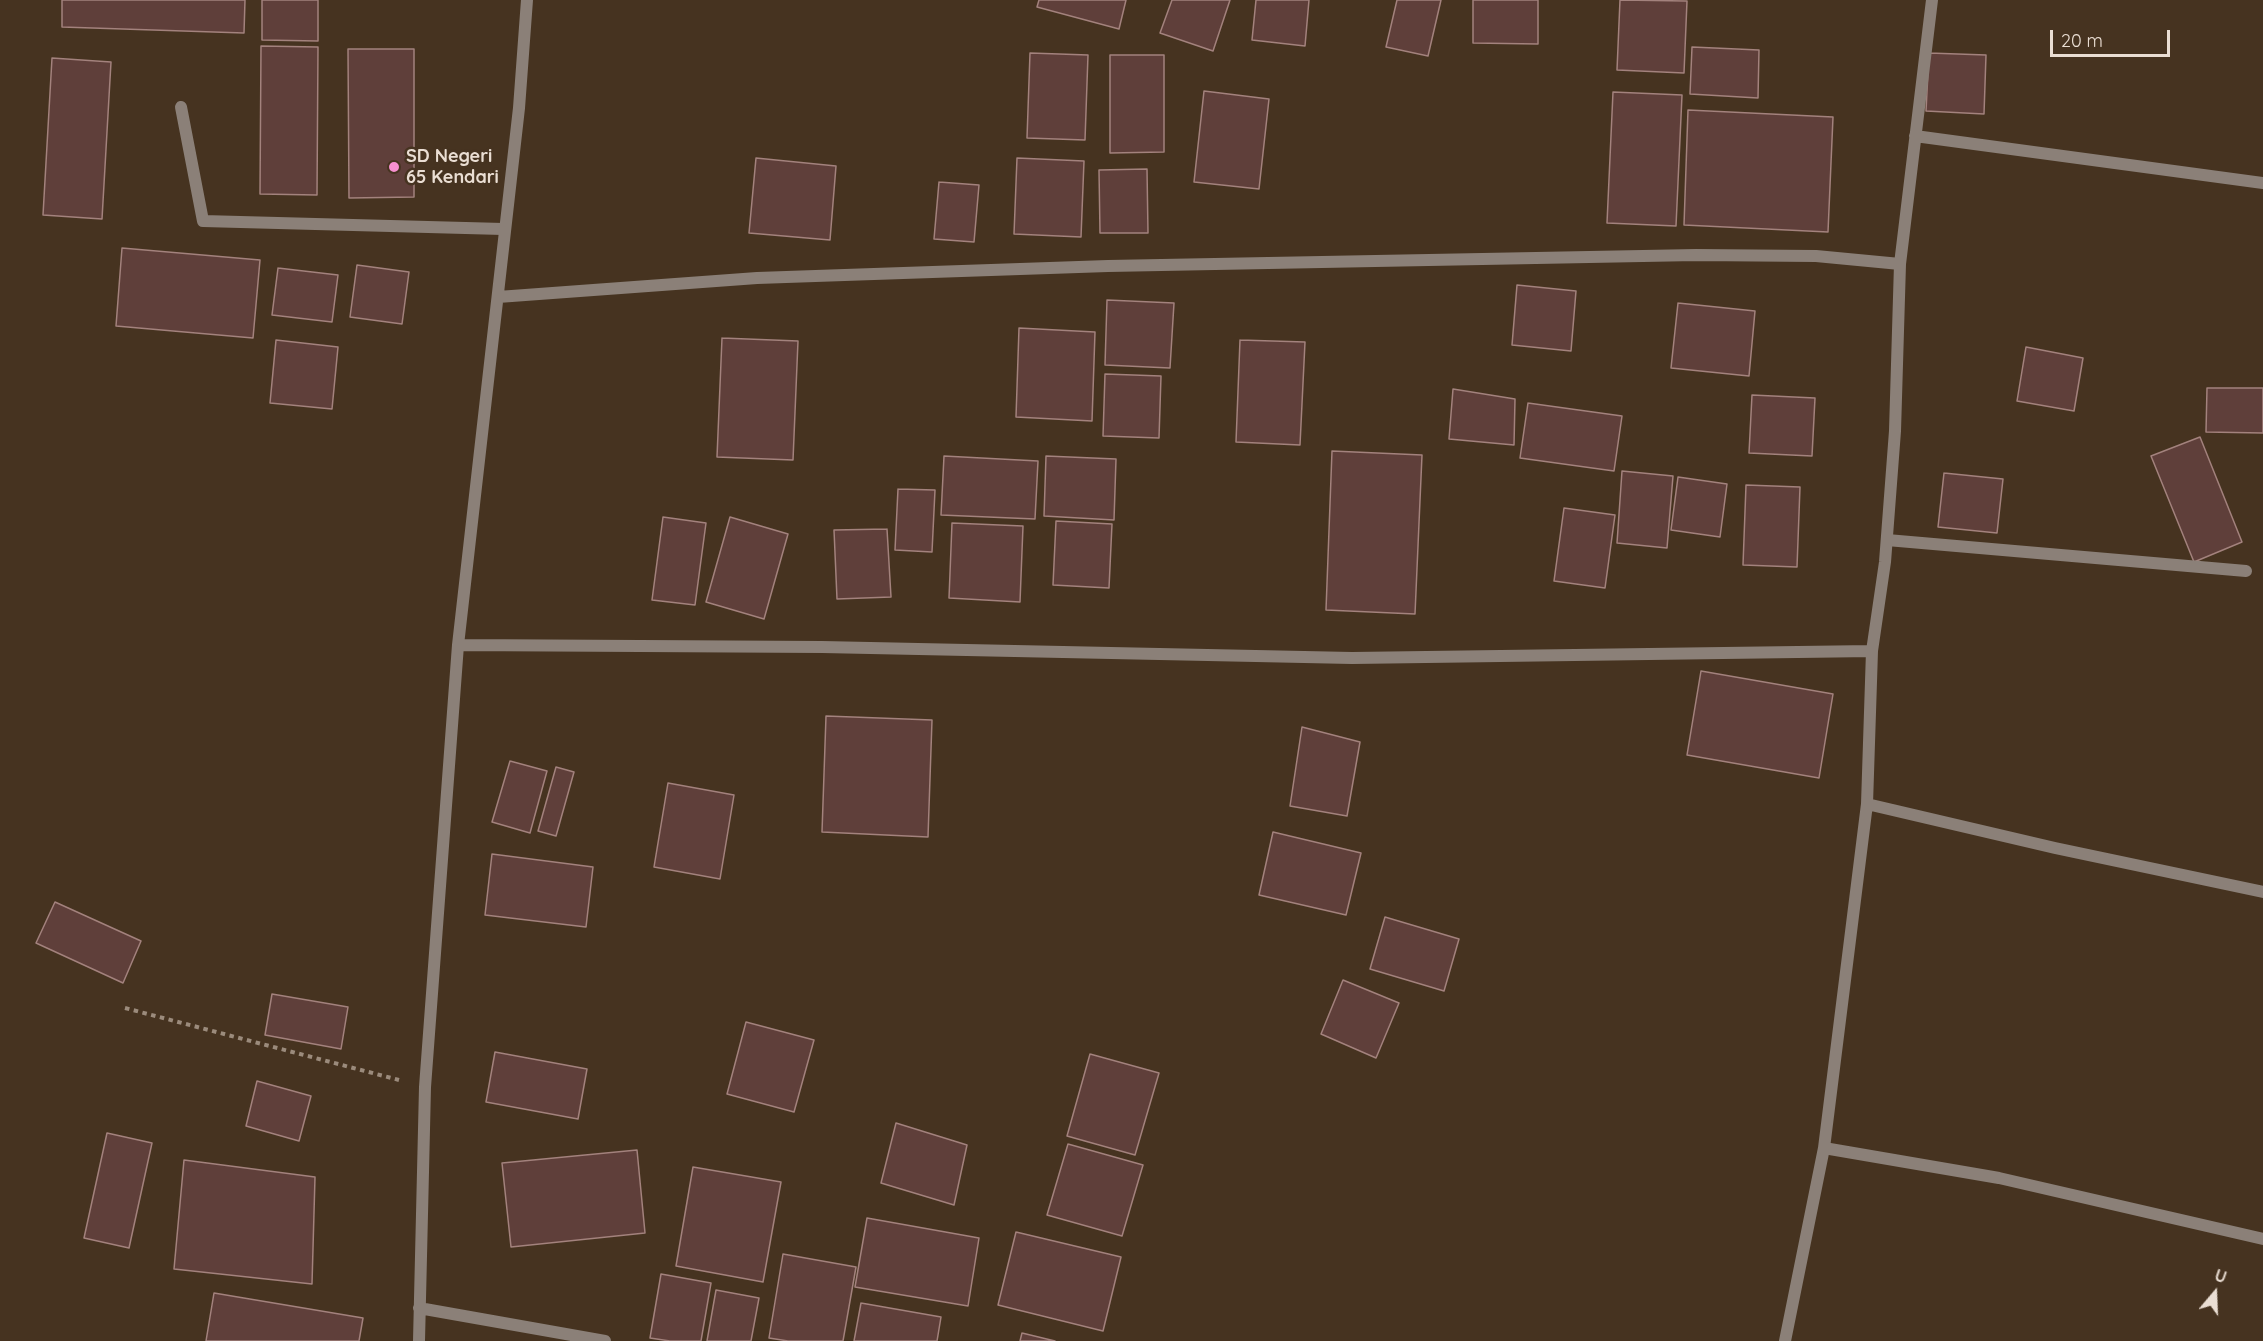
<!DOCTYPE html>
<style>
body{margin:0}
#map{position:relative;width:2263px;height:1341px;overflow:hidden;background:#463320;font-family:Quicksand,sans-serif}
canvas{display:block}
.north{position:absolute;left:2185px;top:1263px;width:60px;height:60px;-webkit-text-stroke:4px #463320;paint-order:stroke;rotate:19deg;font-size:16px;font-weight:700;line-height:24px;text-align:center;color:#eaded3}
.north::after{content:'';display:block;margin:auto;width:21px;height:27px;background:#eaded3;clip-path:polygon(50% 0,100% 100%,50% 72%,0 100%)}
.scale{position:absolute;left:2050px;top:30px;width:120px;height:27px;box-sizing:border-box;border:3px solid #eaded3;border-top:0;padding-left:8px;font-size:18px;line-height:21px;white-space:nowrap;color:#eaded3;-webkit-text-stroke:4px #463320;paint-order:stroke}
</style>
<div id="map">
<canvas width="2263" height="1341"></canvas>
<div class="north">U</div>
<div class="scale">20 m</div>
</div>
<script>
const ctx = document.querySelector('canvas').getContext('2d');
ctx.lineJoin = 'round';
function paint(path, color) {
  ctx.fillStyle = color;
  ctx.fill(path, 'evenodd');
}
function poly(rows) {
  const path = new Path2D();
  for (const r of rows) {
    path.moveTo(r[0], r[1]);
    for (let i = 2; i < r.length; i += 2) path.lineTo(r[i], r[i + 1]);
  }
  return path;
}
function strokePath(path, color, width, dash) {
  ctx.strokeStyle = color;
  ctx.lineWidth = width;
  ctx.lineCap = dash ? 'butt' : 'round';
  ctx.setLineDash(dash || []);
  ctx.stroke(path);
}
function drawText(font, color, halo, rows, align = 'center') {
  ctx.font = font + ' Quicksand,sans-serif';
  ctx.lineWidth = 5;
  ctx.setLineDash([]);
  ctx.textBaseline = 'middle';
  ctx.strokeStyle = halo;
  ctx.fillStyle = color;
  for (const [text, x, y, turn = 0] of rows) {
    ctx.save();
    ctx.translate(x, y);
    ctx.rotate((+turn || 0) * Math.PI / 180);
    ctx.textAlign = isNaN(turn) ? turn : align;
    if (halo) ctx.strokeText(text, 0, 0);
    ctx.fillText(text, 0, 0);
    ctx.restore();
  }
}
const building = poly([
 [62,0,245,0,244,33,62,27,62,0],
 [262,0,318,0,318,41,262,40,262,0],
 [1039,0,1126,0,1119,29,1037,7,1039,0],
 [1172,0,1230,0,1213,51,1160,33,1172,0],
 [1256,0,1309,0,1305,46,1252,40,1256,0],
 [1397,0,1441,0,1428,56,1386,47,1397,0],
 [1473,0,1538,0,1538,44,1473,43,1473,0],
 [1620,0,1687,1,1684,73,1617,70,1620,0],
 [261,46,318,47,317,195,260,194,261,46],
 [1692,47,1759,50,1758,98,1690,94,1692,47],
 [348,49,414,49,414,197,349,198,348,49],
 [1030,53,1088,55,1085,140,1027,138,1030,53],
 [1929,53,1986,55,1984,114,1926,111,1929,53],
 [1110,55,1164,55,1164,152,1110,153,1110,55],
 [52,58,111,62,102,219,43,215,52,58],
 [1204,91,1269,99,1259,189,1194,182,1204,91],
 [1613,92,1682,95,1676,226,1607,223,1613,92],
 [1688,110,1833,117,1828,232,1684,225,1688,110],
 [756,158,836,166,830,240,749,233,756,158],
 [1017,158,1084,161,1081,237,1014,234,1017,158],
 [1147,169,1148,233,1100,233,1099,170,1147,169],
 [939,182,979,185,974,242,934,239,939,182],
 [122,248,260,260,253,338,116,326,122,248],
 [357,265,409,272,402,324,350,317,357,265],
 [278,268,338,275,332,322,272,315,278,268],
 [1517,285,1576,291,1571,351,1512,345,1517,285],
 [1107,300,1174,303,1170,368,1105,365,1107,300],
 [1678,303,1755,311,1749,376,1671,368,1678,303],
 [1019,328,1095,332,1092,421,1016,417,1019,328],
 [722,338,798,341,793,460,717,457,722,338],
 [276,340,338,347,332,409,270,403,276,340],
 [1240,340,1305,342,1300,445,1236,442,1240,340],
 [2026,347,2083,358,2074,411,2017,401,2026,347],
 [1105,374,1161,376,1159,438,1103,436,1105,374],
 [2207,388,2263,388,2263,433,2206,432,2207,388],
 [1453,389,1515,399,1514,445,1449,439,1453,389],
 [1752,395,1815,398,1812,456,1749,453,1752,395],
 [1528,403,1622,416,1614,471,1520,458,1528,403],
 [2200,437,2242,542,2194,562,2151,456,2200,437],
 [1332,451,1422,455,1415,614,1326,610,1332,451],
 [944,456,1038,461,1035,519,941,515,944,456],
 [1046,456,1116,459,1114,520,1044,516,1046,456],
 [1622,471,1673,476,1667,548,1617,543,1622,471],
 [1944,473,2003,479,1997,533,1938,527,1944,473],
 [1678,477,1727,484,1720,537,1671,530,1678,477],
 [1746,485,1800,487,1797,567,1743,565,1746,485],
 [898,489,935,490,932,552,895,550,898,489],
 [1564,508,1615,515,1605,588,1554,581,1564,508],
 [663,517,706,523,695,605,652,600,663,517],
 [730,517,788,534,764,619,706,602,730,517],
 [1056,521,1112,524,1109,588,1053,585,1056,521],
 [952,523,1023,526,1020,602,949,598,952,523],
 [887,529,891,597,837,599,834,530,887,529],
 [1701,671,1833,694,1819,778,1687,755,1701,671],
 [826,716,932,720,928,837,822,832,826,716],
 [1302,727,1360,742,1347,816,1290,806,1302,727],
 [510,761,547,771,530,833,492,822,510,761],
 [556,767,574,772,556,836,538,831,556,767],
 [668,783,734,795,720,879,654,867,668,783],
 [1273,832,1361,853,1346,915,1259,895,1273,832],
 [492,854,593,867,586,927,485,915,492,854],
 [55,902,141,941,123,983,36,943,55,902],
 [1385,917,1459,939,1444,991,1370,969,1385,917],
 [1343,980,1399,1003,1376,1058,1321,1034,1343,980],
 [272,994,348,1007,341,1049,265,1035,272,994],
 [746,1022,814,1040,794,1112,727,1094,746,1022],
 [495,1052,587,1069,578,1119,486,1102,495,1052],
 [1090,1054,1159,1073,1135,1155,1067,1136,1090,1054],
 [257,1081,311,1096,299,1141,246,1126,257,1081],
 [896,1123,967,1145,954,1205,881,1183,896,1123],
 [107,1133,152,1143,129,1248,84,1238,107,1133],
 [1068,1144,1143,1165,1122,1236,1047,1215,1068,1144],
 [637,1150,645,1233,511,1247,502,1163,637,1150],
 [184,1160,315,1177,312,1284,174,1269,184,1160],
 [693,1167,781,1182,763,1282,676,1266,693,1167],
 [867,1218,979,1238,968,1306,855,1287,867,1218],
 [1016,1232,1121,1257,1103,1331,998,1305,1016,1232],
 [783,1254,856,1267,843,1341,788,1341,769,1338,783,1254],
 [661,1274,711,1283,701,1341,670,1341,650,1338,661,1274],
 [716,1290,759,1298,751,1341,707,1341,716,1290],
 [214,1293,363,1318,359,1341,206,1341,214,1293],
 [861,1303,941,1317,937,1341,854,1341,861,1303],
 [1022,1333,1055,1341,1020,1341,1022,1333]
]);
const path = poly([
 [125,1008,399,1080]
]);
const lane = poly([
 [181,107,203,221,503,229]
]);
const street = poly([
 [1915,136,2263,183],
 [498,297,757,278,1108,266,1696,255,1816,256,1900,264,1932,0],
 [1887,540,2246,571],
 [458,645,822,647,1352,658,1872,651],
 [1867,804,2055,848,2263,892],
 [1824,1148,1999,1178,2263,1239],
 [419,1308,605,1341],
 [419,1341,425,1087,458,645,519,108,527,0],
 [1785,1341,1824,1148,1867,804,1872,651,1885,562,1895,431,1900,264]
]);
const markers = [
 [394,167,6,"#f690cf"]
];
const poiNames = [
 ["SD Negeri",406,157],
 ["65 Kendari",406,178]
];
paint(building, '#5f3f3a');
strokePath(building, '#a3827d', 1.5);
strokePath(path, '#9b8b7c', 4, [4.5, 4.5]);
strokePath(lane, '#8b8078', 12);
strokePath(street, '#8b8078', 12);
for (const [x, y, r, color] of markers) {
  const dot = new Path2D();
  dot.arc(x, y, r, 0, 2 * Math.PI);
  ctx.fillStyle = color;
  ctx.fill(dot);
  strokePath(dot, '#463320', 2);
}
drawText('bold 18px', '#eaded3', '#463320', poiNames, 'left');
</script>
